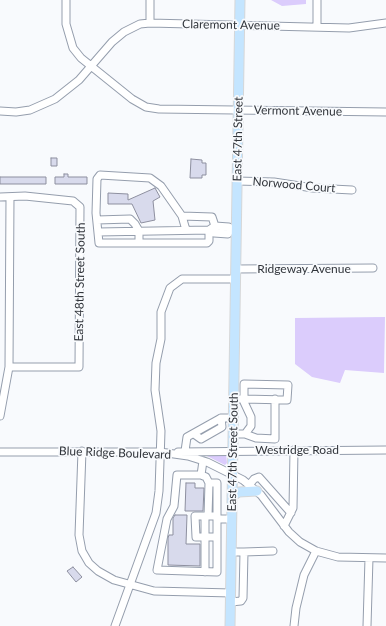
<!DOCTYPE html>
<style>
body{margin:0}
canvas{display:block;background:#f8fafd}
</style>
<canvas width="386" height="626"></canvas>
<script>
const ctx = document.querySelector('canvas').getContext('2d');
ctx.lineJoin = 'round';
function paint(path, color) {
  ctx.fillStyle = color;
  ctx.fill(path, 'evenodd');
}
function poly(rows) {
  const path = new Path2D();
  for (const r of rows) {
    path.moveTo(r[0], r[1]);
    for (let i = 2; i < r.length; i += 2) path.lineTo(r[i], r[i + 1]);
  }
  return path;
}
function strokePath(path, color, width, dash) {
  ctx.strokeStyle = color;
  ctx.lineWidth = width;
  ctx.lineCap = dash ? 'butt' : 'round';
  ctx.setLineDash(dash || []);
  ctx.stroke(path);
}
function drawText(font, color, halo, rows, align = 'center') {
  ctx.font = font + ' Lato,sans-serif';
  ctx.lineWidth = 3.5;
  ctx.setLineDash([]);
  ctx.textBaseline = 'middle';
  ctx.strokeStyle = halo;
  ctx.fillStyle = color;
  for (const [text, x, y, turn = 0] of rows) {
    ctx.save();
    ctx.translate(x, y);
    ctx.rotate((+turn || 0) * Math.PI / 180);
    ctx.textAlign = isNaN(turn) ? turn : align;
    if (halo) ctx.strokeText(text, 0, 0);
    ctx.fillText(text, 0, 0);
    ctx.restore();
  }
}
const green = poly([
 [271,0,306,0,306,4,282,6],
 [385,317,384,373,345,370,340,383,312,377,295,364,295,318],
 [226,453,227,463,225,465,205,455,205,454]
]);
const building = poly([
 [51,158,57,158,57,166,51,166,51,158],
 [191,159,202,160,202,163,206,163,206,175,202,175,202,178,190,178,191,159],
 [64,174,68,174,68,177,87,177,87,184,55,184,55,177,64,177,64,174],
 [0,177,46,177,46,184,0,184,0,177],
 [155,188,160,197,153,201,155,220,141,223,132,204,108,204,108,193,128,194,128,200,155,188],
 [186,483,195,483,195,488,204,488,203,511,185,511,186,483],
 [175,515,187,515,186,544,200,544,200,566,168,565,168,538,169,535,173,535,173,518,175,515],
 [73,567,82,577,76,582,67,571,73,567]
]);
const minor = poly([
 [66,0,66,24,73,48,81,58,132,99,146,107,159,109,386,112],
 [150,23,150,0],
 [317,27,317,0],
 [0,111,16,112,30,110,55,99,79,80,112,42,124,32,140,24,150,23,349,28,386,23],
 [237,181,274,182,313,188,352,190],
 [0,197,25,196,73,201,80,207,79,367,9,367],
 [182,216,212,217,215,226],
 [97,220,130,219,135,224,139,231,139,243],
 [186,230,182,216,161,186,150,178,100,175,97,179,96,213,99,243,207,243,209,241,209,230],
 [211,230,214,233,228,234,230,230],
 [98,232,209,230,215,226,229,227,230,230,236,231],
 [236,269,373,268],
 [0,416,9,367,10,197],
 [194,434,201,439,222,427,221,418],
 [233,434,245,434,251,426,251,417,244,402,244,384,288,385,287,400,244,399,234,399],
 [245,434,256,438,275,439,275,399],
 [82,451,79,535,82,551,89,563,98,571,114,580,154,591,231,593],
 [185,451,187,437,221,418,234,418],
 [0,452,160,452,188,456,207,462,243,480,261,495,289,532,300,542,316,551,338,557,386,558],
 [178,452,386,450],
 [203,461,201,475,177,475,174,506,167,519,157,570,217,572,217,519,232,519],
 [201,475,206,477,209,483,217,483,217,519],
 [250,484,254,479,259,477,291,513],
 [208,516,209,483],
 [284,526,293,508,294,450],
 [217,537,196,537,195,516,217,516],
 [244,552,273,551],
 [205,572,205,516],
 [231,602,241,601,243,598,244,552,232,552],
 [115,626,156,513,159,491,161,431,155,390,156,363,161,339,161,312,170,288,182,279,236,279],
 [294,626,296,608,304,575,316,551],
 [367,626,369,558]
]);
const major = poly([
 [232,496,239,492,257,491],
 [230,626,240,0]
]);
const streetNames = [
 ["Claremont Avenue",231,25,1],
 ["Vermont Avenue",298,111,1],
 ["East 47th Street",238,139,-89],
 ["Norwood Court",294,185,5],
 ["Ridgeway Avenue",304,269],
 ["East 48th Street South",80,282,-89],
 ["Westridge Road",297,450],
 ["East 47th Street South",233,452,-89],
 ["Blue Ridge Boulevard",115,453,2]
];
paint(green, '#dbccfc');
paint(building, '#d8daec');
strokePath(building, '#8d8f9f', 1);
strokePath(minor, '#959ead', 9);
strokePath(major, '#d6d7d8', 11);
strokePath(minor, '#fff', 7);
strokePath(major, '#c4e5ff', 9);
drawText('12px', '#31353b', '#f8fafd', streetNames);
</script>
